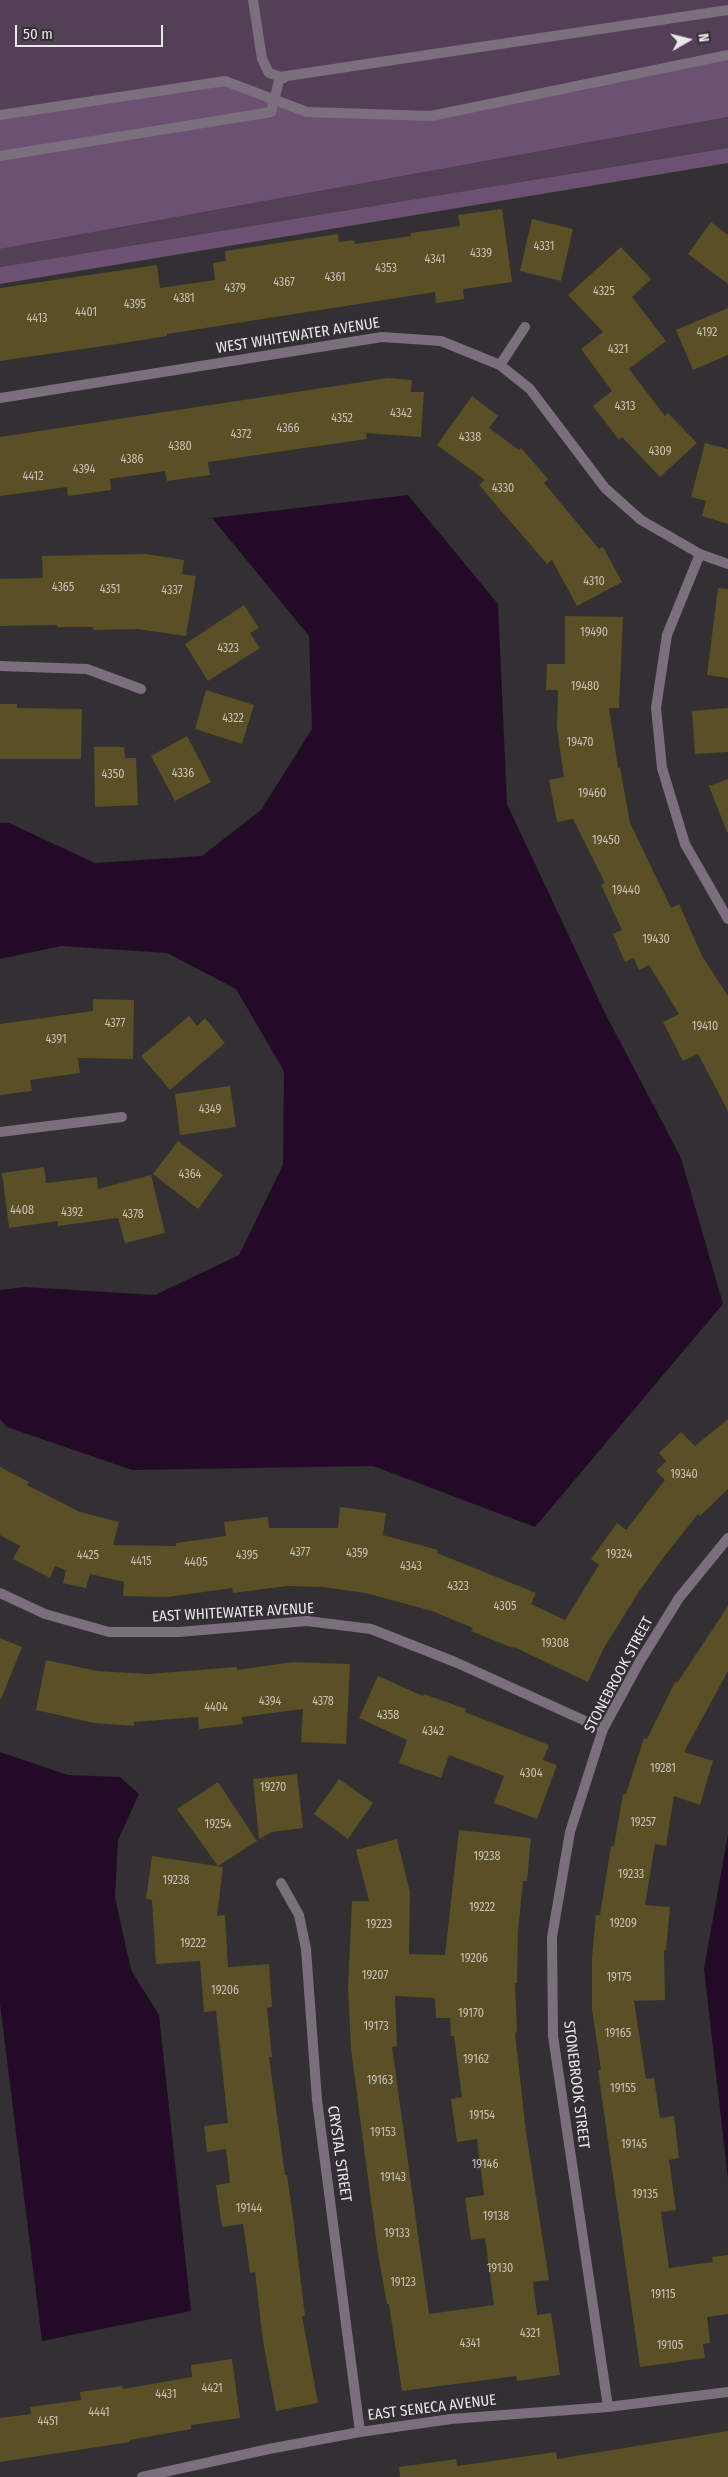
<!DOCTYPE html>
<style>
body{margin:0}
#map{position:relative;width:728px;height:2477px;overflow:hidden;background:#323032;font-family:"Fira Sans Condensed",sans-serif}
canvas{display:block}
.north{position:absolute;left:663px;top:15px;width:50px;height:50px;-webkit-text-stroke:4px #323032;paint-order:stroke;rotate:82deg;font-size:14px;font-weight:700;line-height:20px;text-align:center;color:#e9e7e9}
.north::after{content:'';display:block;margin:auto;width:18px;height:22px;background:#e9e7e9;clip-path:polygon(50% 0,100% 100%,50% 72%,0 100%)}
.scale{position:absolute;left:15px;top:25px;width:148px;height:22px;box-sizing:border-box;border:2px solid #e9e7e9;border-top:0;padding-left:6px;font-size:15px;line-height:18px;white-space:nowrap;color:#e9e7e9;-webkit-text-stroke:4px #323032;paint-order:stroke}
</style>
<div id="map">
<canvas width="728" height="2477"></canvas>
<div class="north">N</div>
<div class="scale">50 m</div>
</div>
<script>
const ctx = document.querySelector('canvas').getContext('2d');
ctx.lineJoin = 'round';
function paint(path, color) {
  ctx.fillStyle = color;
  ctx.fill(path, 'evenodd');
}
function poly(rows) {
  const path = new Path2D();
  for (const r of rows) {
    path.moveTo(r[0], r[1]);
    for (let i = 2; i < r.length; i += 2) path.lineTo(r[i], r[i + 1]);
  }
  return path;
}
function strokePath(path, color, width, dash) {
  ctx.strokeStyle = color;
  ctx.lineWidth = width;
  ctx.lineCap = dash ? 'butt' : 'round';
  ctx.setLineDash(dash || []);
  ctx.stroke(path);
}
function drawText(font, color, halo, rows, align = 'center') {
  ctx.font = font + ' "Fira Sans Condensed",sans-serif';
  ctx.lineWidth = 4.5;
  ctx.setLineDash([]);
  ctx.textBaseline = 'middle';
  ctx.strokeStyle = halo;
  ctx.fillStyle = color;
  for (const [text, x, y, turn = 0] of rows) {
    ctx.save();
    ctx.translate(x, y);
    ctx.rotate((+turn || 0) * Math.PI / 180);
    ctx.textAlign = isNaN(turn) ? turn : align;
    if (halo) ctx.strokeText(text, 0, 0);
    ctx.fillText(text, 0, 0);
    ctx.restore();
  }
}
const green = poly([
 [0,0,728,0,728,55,431,116,0,115],
 [728,117,728,148,0,267,0,249]
]);
const forest = poly([
 [728,55,728,117,0,249,0,115,225,81,307,112,431,116],
 [728,148,728,163,0,284,0,267]
]);
const water = poly([
 [408,495,498,604,507,804,604,1011,681,1158,723,1304,535,1527,373,1466,132,1470,7,1427,0,1419,0,1290,25,1287,155,1295,239,1255,283,1165,284,1071,236,989,167,953,61,946,0,959,0,823,9,823,95,863,202,856,261,810,312,729,309,636,212,518],
 [0,1752,68,1775,120,1777,139,1794,118,1840,115,1897,131,1970,159,2015,191,2311,42,2341,0,2004],
 [728,1834,728,2179,704,1969]
]);
const building = poly([
 [502,209,512,282,463,289,464,299,436,303,435,292,167,334,167,336,117,344,0,361,0,288,157,265,160,288,215,280,213,263,226,261,225,251,338,234,339,242,354,240,355,244,411,236,411,233,460,226,458,215],
 [532,219,573,229,561,281,520,271],
 [711,222,728,235,728,284,688,254],
 [621,247,651,279,632,297,666,341,629,369,665,416,668,413,697,443,660,477,622,437,619,440,593,406,612,391,581,349,603,332,568,295],
 [728,308,728,355,693,370,676,330],
 [388,378,412,380,411,392,424,392,421,437,366,433,367,439,208,462,210,475,167,481,165,471,110,479,111,490,68,496,67,487,0,496,0,437],
 [472,396,498,416,489,428,519,450,521,448,548,479,544,483,599,549,603,547,622,582,577,606,552,560,547,564,479,485,485,480,437,445],
 [705,443,728,449,728,524,702,516,706,501,691,497],
 [146,554,184,560,182,574,196,576,186,636,137,629,94,630,93,627,57,627,57,625,0,626,0,579,43,578,42,556],
 [718,588,728,589,728,678,707,675],
 [244,605,259,628,250,633,260,648,208,681,185,644],
 [565,616,623,617,619,708,609,708,618,768,620,767,630,823,671,908,679,904,702,956,728,996,728,1111,698,1054,683,1061,663,1022,679,1014,649,965,639,970,634,958,625,962,613,934,622,930,601,885,605,883,573,819,557,822,549,780,564,777,557,728,558,690,546,690,547,664,565,664],
 [206,690,254,705,242,744,195,729],
 [0,704,17,704,17,708,82,709,81,759,0,759],
 [728,708,728,752,695,754,692,711],
 [187,736,211,782,175,801,151,756],
 [94,747,124,747,125,758,136,758,138,805,95,807],
 [728,779,728,832,727,832,709,786],
 [93,999,134,1000,133,1059,78,1058,80,1073,30,1080,32,1091,0,1095,0,1024,93,1011],
 [189,1016,197,1026,205,1018,225,1043,170,1090,141,1056],
 [230,1086,236,1127,180,1135,175,1094],
 [178,1141,223,1175,198,1209,153,1174],
 [44,1167,46,1183,97,1177,98,1189,151,1175,165,1233,125,1243,118,1218,58,1226,58,1221,9,1228,2,1173],
 [728,1419,728,1489,700,1516,698,1514,663,1558,638,1593,604,1648,588,1682,514,1647,513,1648,471,1631,473,1628,432,1611,366,1593,322,1587,287,1586,233,1593,232,1588,168,1597,123,1596,124,1582,90,1574,86,1588,63,1583,66,1570,55,1566,50,1578,13,1559,20,1546,0,1535,0,1467,29,1482,27,1485,80,1512,119,1522,113,1545,176,1546,176,1543,226,1536,224,1522,268,1517,269,1528,338,1528,340,1507,386,1513,383,1535,438,1550,437,1553,536,1593,531,1604,565,1620,599,1565,591,1559,617,1523,626,1530,665,1480,656,1471,666,1461,659,1453,681,1432,695,1446],
 [728,1606,728,1671,684,1752,713,1761,700,1805,674,1796,666,1846,655,1844,645,1905,670,1907,666,1950,664,1950,665,2000,634,2001,646,2079,654,2078,660,2118,674,2116,679,2158,669,2160,676,2210,661,2212,669,2268,713,2262,712,2257,728,2255,728,2314,707,2317,710,2343,703,2344,705,2358,640,2367,598,2070,601,2070,592,2009,592,1957,596,1915,600,1915,611,1846,614,1846,623,1794,626,1794,644,1738,647,1739,675,1682,677,1683],
 [0,1638,22,1647,1,1699,0,1699],
 [46,1660,97,1671,148,1674,237,1667,237,1670,293,1662,350,1664,346,1744,301,1742,303,1709,242,1717,243,1724,199,1729,198,1717,134,1722,134,1726,94,1723,36,1710],
 [378,1676,423,1696,424,1694,466,1709,465,1712,549,1745,543,1760,557,1765,537,1819,494,1803,504,1776,449,1755,441,1778,399,1763,407,1740,359,1718],
 [297,1774,303,1828,272,1832,259,1839,253,1779],
 [339,1779,373,1803,348,1839,314,1814],
 [218,1782,257,1841,218,1866,177,1809],
 [459,1830,531,1838,527,1881,523,1881,518,1932,517,1983,515,1983,517,2032,515,2033,526,2132,549,2280,533,2282,537,2315,551,2313,560,2375,517,2381,516,2376,402,2391,389,2304,387,2304,378,2254,351,2049,348,1988,352,1901,369,1901,356,1850,397,1839,410,1892,409,1954,445,1955],
 [395,1996,435,1998,436,2018,450,2018,451,2036,454,2036,462,2097,451,2099,457,2142,477,2139,484,2195,465,2198,471,2240,485,2238,494,2305,429,2314,392,2047,397,2046],
 [152,1856,223,1867,217,1916,225,1915,228,1967,269,1964,272,2007,267,2008,272,2057,269,2057,285,2175,287,2175,293,2217,305,2316,302,2316,318,2403,276,2411,263,2341,255,2272,250,2273,243,2224,222,2227,216,2185,230,2183,226,2149,207,2152,204,2126,228,2123,216,2011,204,2012,200,1961,156,1964,152,1900,146,1899],
 [232,2359,240,2418,191,2425,191,2429,130,2440,130,2442,0,2462,0,2418,31,2414,30,2407,81,2400,80,2392,122,2386,123,2389,192,2377,191,2365],
 [728,2431,728,2477,400,2477,399,2467,456,2459,457,2466,556,2452,557,2459]
]);
const minor = poly([
 [253,0,262,59,269,73,284,78],
 [0,115,225,81,307,112,431,116,728,55],
 [0,156,271,112,280,77,728,10],
 [500,365,525,327],
 [0,398,382,337,441,341,500,365,530,389,605,488,641,520,700,554,728,564],
 [700,554,667,635,656,708,662,768,685,844,728,919],
 [0,666,87,669,141,689],
 [0,1132,122,1117],
 [0,1593,45,1614,109,1632,179,1632,307,1621,371,1629,455,1662,603,1729],
 [281,1883,299,1915,306,1949,317,2100,360,2432],
 [608,2407,553,2036,552,1937,570,1832,603,1729,640,1661,679,1598,728,1538],
 [142,2477,269,2449,360,2432,451,2419,608,2407,728,2392]
]);
const numberNames = [
 ["4331",544,247],
 ["4339",481,254],
 ["4341",435,260],
 ["4353",386,269],
 ["4361",335,278],
 ["4367",284,283],
 ["4379",235,289],
 ["4325",604,292],
 ["4381",184,299],
 ["4395",135,305],
 ["4401",86,313],
 ["4413",37,319],
 ["4192",707,333],
 ["4321",618,350],
 ["4313",625,407],
 ["4342",401,414],
 ["4352",342,419],
 ["4366",288,429],
 ["4372",241,435],
 ["4338",470,438],
 ["4380",180,447],
 ["4309",660,452],
 ["4386",132,460],
 ["4394",84,470],
 ["4412",33,477],
 ["4330",503,489],
 ["4310",594,582],
 ["4365",63,588],
 ["4351",110,590],
 ["4337",172,591],
 ["19490",594,633],
 ["4323",228,649],
 ["19480",585,687],
 ["4322",233,719],
 ["19470",580,743],
 ["4336",183,774],
 ["4350",113,775],
 ["19460",592,794],
 ["19450",606,841],
 ["19440",626,891],
 ["19430",656,940],
 ["4377",115,1024],
 ["19410",705,1027],
 ["4391",56,1040],
 ["4349",210,1110],
 ["4364",190,1175],
 ["4408",22,1211],
 ["4392",72,1213],
 ["4378",133,1215],
 ["19340",684,1475],
 ["4377",300,1553],
 ["4359",357,1554],
 ["19324",619,1555],
 ["4425",88,1556],
 ["4395",247,1556],
 ["4415",141,1562],
 ["4405",196,1563],
 ["4343",411,1567],
 ["4323",458,1587],
 ["4305",505,1607],
 ["19308",555,1644],
 ["4394",270,1702],
 ["4378",323,1702],
 ["4404",216,1708],
 ["4358",388,1716],
 ["4342",433,1732],
 ["19281",663,1769],
 ["4304",531,1774],
 ["19270",273,1788],
 ["19257",643,1823],
 ["19254",218,1825],
 ["19238",487,1857],
 ["19233",631,1875],
 ["19238",176,1881],
 ["19222",482,1908],
 ["19209",623,1924],
 ["19223",379,1925],
 ["19222",193,1944],
 ["19206",474,1959],
 ["19207",375,1976],
 ["19175",619,1978],
 ["19206",225,1991],
 ["19170",471,2014],
 ["19173",376,2027],
 ["19165",618,2034],
 ["19162",476,2060],
 ["19163",380,2081],
 ["19155",623,2089],
 ["19154",482,2116],
 ["19153",383,2133],
 ["19145",634,2145],
 ["19146",485,2165],
 ["19143",393,2178],
 ["19135",645,2195],
 ["19144",249,2209],
 ["19138",496,2217],
 ["19133",397,2234],
 ["19130",500,2269],
 ["19123",403,2283],
 ["19115",663,2295],
 ["4321",530,2334],
 ["4341",470,2344],
 ["19105",670,2346],
 ["4421",212,2389],
 ["4431",166,2395],
 ["4441",99,2413],
 ["4451",48,2422]
];
const streetNames = [
 ["WEST WHITEWATER AVENUE",298,336,-9],
 ["EAST WHITEWATER AVENUE",233,1613,-3],
 ["STONEBROOK STREET",619,1675,-62],
 ["STONEBROOK STREET",576,2085,83],
 ["CRYSTAL STREET",339,2154,82],
 ["EAST SENECA AVENUE",432,2408,-7]
];
paint(green, '#534056');
paint(forest, '#6d5172');
paint(water, '#230b27');
paint(building, '#5a4f25');
strokePath(minor, '#7b6e7d', 10);
drawText('12px', '#c5c1b8', null, numberNames);
drawText('15px', '#e9e7e9', '#323032', streetNames);
</script>
